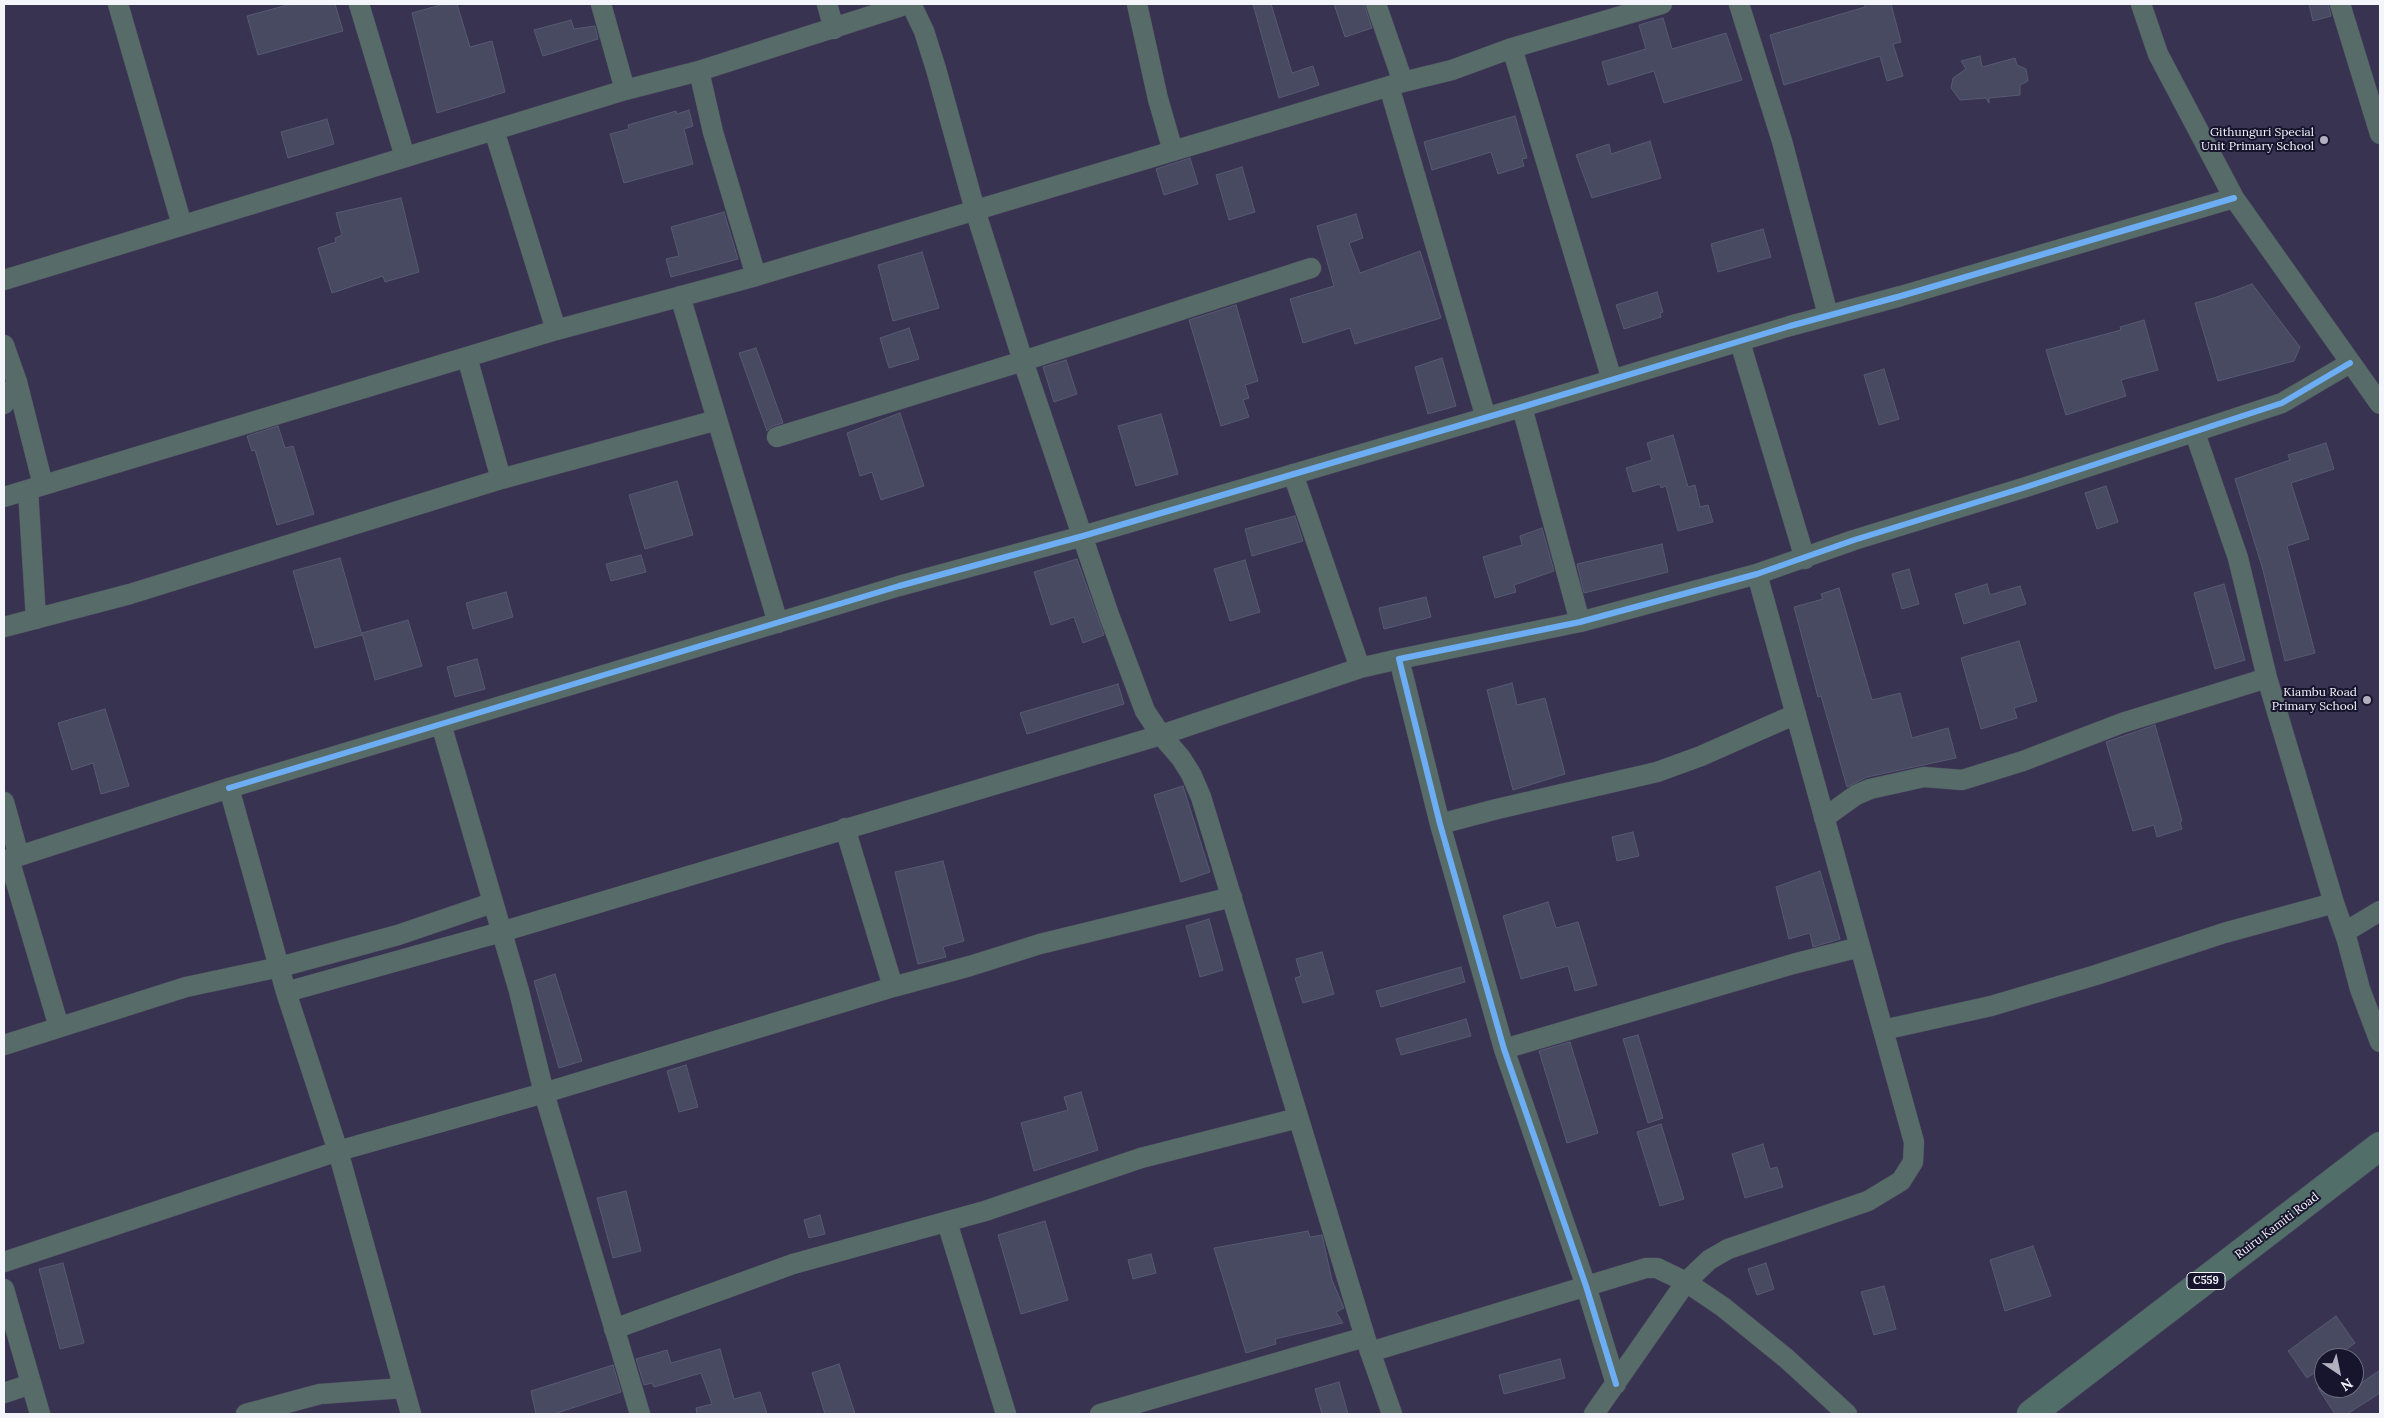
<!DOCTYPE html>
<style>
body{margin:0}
#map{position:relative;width:2384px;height:1418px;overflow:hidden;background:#373350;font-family:Lora,serif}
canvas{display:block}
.frame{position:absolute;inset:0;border:5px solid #f4f4fb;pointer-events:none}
.north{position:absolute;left:2314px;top:1348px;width:50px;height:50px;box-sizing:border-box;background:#17142d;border:1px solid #6f6e7f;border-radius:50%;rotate:146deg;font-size:14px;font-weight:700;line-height:20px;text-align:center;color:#f4f4fb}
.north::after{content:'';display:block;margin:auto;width:18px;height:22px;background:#b2b0bf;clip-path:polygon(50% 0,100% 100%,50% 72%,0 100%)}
</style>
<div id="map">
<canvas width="2384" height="1418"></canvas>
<div class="frame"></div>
<div class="north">N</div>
</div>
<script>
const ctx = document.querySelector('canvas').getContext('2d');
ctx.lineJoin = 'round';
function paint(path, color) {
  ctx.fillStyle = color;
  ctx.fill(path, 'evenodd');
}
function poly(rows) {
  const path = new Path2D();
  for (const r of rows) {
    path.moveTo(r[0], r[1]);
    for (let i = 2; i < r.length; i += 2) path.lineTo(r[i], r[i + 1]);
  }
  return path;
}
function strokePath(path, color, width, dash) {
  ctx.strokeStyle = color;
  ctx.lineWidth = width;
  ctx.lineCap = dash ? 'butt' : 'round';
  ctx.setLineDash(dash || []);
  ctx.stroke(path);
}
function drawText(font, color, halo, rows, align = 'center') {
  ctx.font = font + ' Lora,serif';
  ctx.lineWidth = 4;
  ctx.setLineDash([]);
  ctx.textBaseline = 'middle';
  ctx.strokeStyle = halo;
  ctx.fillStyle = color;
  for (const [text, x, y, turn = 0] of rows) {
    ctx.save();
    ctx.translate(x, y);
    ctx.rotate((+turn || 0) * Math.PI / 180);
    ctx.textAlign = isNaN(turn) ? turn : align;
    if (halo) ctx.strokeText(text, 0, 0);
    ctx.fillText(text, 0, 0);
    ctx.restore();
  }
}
const building = poly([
 [291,4,335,4,343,31,258,55,247,16,291,4],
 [444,4,457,4,470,47,492,41,505,92,437,113,412,13,444,4],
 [1253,4,1271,4,1292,73,1313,66,1319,85,1279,98,1253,4],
 [1334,4,1364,4,1372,28,1345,37,1334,4],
 [1865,4,1891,4,1901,42,1893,44,1903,76,1887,81,1880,56,1784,85,1770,35,1865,7,1865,4],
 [2309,4,2328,4,2331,16,2313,21,2309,4],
 [1663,18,1672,49,1726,33,1742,80,1664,103,1654,71,1608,85,1602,62,1646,49,1639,25,1663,18],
 [571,20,574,29,595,26,598,39,543,56,534,30,571,20],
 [1980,56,1982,67,2015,58,2017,65,2026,69,2028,81,2020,85,2020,95,1989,98,1989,103,1986,98,1960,100,1951,88,1953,78,1966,69,1961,61,1980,56],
 [689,110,693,126,684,129,693,164,624,183,610,134,629,129,628,125,676,111,677,114,689,110],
 [1515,116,1527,158,1522,159,1524,166,1498,174,1491,152,1432,170,1424,142,1515,116],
 [327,119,334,144,288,158,281,132,327,119],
 [1650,141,1661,178,1592,198,1576,155,1609,144,1611,154,1650,141],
 [1190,158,1198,184,1164,195,1156,169,1190,158],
 [1242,167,1255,212,1229,220,1216,175,1242,167],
 [401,198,419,272,385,282,383,276,332,293,318,248,336,242,335,238,342,235,336,213,401,198],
 [724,212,738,259,671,277,666,259,679,256,671,227,724,212],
 [1356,214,1363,238,1349,243,1360,273,1420,251,1441,318,1355,344,1350,328,1303,343,1290,299,1334,286,1317,226,1356,214],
 [1763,229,1771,257,1718,272,1711,244,1763,229],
 [922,252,939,308,893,321,878,265,922,252],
 [2252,284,2300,347,2294,361,2218,381,2195,303,2214,298,2252,284],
 [1657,292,1663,312,1660,313,1661,317,1624,329,1616,305,1657,292],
 [1236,305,1258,381,1245,385,1249,398,1243,400,1249,417,1221,426,1189,320,1236,305],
 [2144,320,2158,370,2121,380,2126,396,2066,415,2046,350,2121,330,2120,327,2144,320],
 [909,328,919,359,889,368,880,338,909,328],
 [756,348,783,423,773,426,767,431,739,353,756,348],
 [1442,358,1456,406,1428,414,1415,367,1442,358],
 [1066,360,1077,394,1054,402,1043,367,1066,360],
 [1884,369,1899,419,1879,425,1864,375,1884,369],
 [900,413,924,486,881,500,872,472,860,476,847,433,900,413],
 [1161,414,1178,474,1136,486,1118,426,1161,414],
 [278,426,285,448,293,446,314,514,277,525,255,450,252,451,247,436,278,426],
 [1673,435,1688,487,1695,485,1700,507,1708,505,1713,522,1678,531,1666,486,1661,488,1660,484,1633,492,1626,468,1652,460,1647,443,1673,435],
 [2326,443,2334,469,2291,483,2309,539,2287,546,2315,653,2285,661,2263,570,2235,479,2290,460,2288,455,2326,443],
 [677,481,693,535,645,549,629,495,677,481],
 [2106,486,2118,522,2097,529,2085,493,2106,486],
 [1295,516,1303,541,1252,556,1245,529,1295,516],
 [1542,528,1554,571,1514,585,1516,592,1495,598,1483,557,1522,545,1520,536,1542,528],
 [1662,544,1668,572,1584,593,1577,564,1662,544],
 [641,555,646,572,611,581,606,564,641,555],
 [340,558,362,635,315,648,293,571,340,558],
 [1077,559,1104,635,1083,643,1074,617,1051,625,1034,572,1077,559],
 [1245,560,1260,612,1230,621,1214,569,1245,560],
 [1909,569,1919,604,1902,609,1892,574,1909,569],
 [1987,584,1990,595,2020,586,2026,604,1964,624,1955,594,1987,584],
 [2224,584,2245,660,2215,669,2194,593,2224,584],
 [1839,588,1872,700,1900,693,1912,738,1948,728,1956,758,1867,777,1847,787,1821,696,1818,697,1794,607,1823,599,1821,594,1839,588],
 [506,592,513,617,473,629,466,603,506,592],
 [1426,597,1431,617,1384,629,1379,608,1426,597],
 [408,620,422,666,375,680,362,633,408,620],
 [2019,641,2037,701,2014,708,2017,718,1981,729,1961,658,2019,641],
 [477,659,485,689,455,697,447,667,477,659],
 [1512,683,1517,705,1545,698,1565,774,1513,790,1487,690,1512,683],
 [1118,684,1124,704,1027,734,1020,713,1118,684],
 [105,709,129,786,101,794,93,763,72,770,58,723,105,709],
 [2155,725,2182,821,2180,822,2182,829,2157,837,2154,825,2133,831,2106,742,2155,725],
 [1183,786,1210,872,1181,882,1154,795,1183,786],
 [1633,832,1639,856,1617,861,1612,837,1633,832],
 [943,861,964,941,943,947,946,957,918,964,895,872,943,861],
 [1820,871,1840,939,1813,947,1810,933,1789,939,1776,887,1820,871],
 [1548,902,1556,928,1578,922,1597,985,1575,991,1568,966,1521,979,1503,916,1548,902],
 [1209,919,1223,970,1200,977,1186,926,1209,919],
 [1322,952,1334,994,1303,1003,1295,978,1301,976,1296,959,1322,952],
 [1461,967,1465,982,1381,1007,1376,991,1461,967],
 [555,974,582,1061,559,1068,534,981,555,974],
 [1466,1019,1471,1036,1401,1055,1396,1039,1466,1019],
 [1638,1035,1663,1118,1648,1123,1623,1039,1638,1035],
 [1570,1042,1598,1133,1567,1143,1539,1051,1570,1042],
 [686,1065,698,1107,679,1112,667,1071,686,1065],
 [1081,1092,1098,1150,1034,1171,1021,1123,1068,1110,1064,1097,1081,1092],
 [1661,1124,1684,1199,1660,1206,1637,1132,1661,1124],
 [1763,1144,1770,1169,1777,1167,1783,1187,1745,1198,1732,1154,1763,1144],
 [626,1191,641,1251,613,1258,597,1198,626,1191],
 [820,1215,825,1234,809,1238,804,1220,820,1215],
 [1045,1221,1068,1300,1021,1314,998,1235,1045,1221],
 [1308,1231,1310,1237,1322,1235,1332,1280,1344,1308,1336,1312,1343,1323,1275,1339,1276,1344,1246,1353,1214,1248,1308,1231],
 [2033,1246,2051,1296,2005,1311,1990,1260,2033,1246],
 [1151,1254,1156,1273,1133,1279,1128,1260,1151,1254],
 [63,1263,84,1343,60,1349,39,1269,63,1263],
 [1766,1263,1774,1289,1757,1295,1748,1269,1766,1263],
 [1884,1286,1896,1329,1874,1335,1861,1292,1884,1286],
 [2336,1316,2355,1343,2335,1358,2324,1358,2324,1366,2307,1378,2288,1351,2336,1316],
 [720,1349,734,1399,760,1392,767,1414,697,1414,696,1408,712,1404,701,1373,654,1387,652,1383,644,1385,636,1359,667,1350,671,1363,720,1349],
 [1560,1359,1565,1378,1504,1394,1499,1375,1560,1359],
 [839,1364,855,1414,825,1414,812,1373,839,1364],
 [613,1365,621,1392,554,1414,536,1414,531,1391,613,1365],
 [2380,1370,2380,1393,2347,1414,2335,1414,2318,1388,2354,1388,2380,1370],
 [1339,1382,1348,1414,1322,1414,1315,1389,1339,1382]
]);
const minor = poly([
 [118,4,182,225],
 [359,4,405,157],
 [601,4,625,90],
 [827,4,834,29],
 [911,4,924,31,936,69,975,210,1023,361,1109,615,1145,711,1161,735,1181,758,1191,774,1201,797,1365,1337,1392,1414],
 [1137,4,1158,99,1173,151],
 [1376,4,1403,82],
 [1739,4,1782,141,1828,315],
 [2141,4,2158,54,2234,198,2380,404],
 [2340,4,2380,134],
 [1512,48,1612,380],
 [699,71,713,132,756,276],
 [1389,86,1486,418],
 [494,130,556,330],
 [4,280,625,90,699,71,908,4],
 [680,296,778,623],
 [1740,342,1805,559],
 [4,345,17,382,43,485],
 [467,357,501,479],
 [4,404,17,382],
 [1522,407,1580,622],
 [2195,433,2238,558,2267,678,2334,903],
 [777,437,1023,361,1311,268],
 [1293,474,1360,668],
 [28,490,36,619],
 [4,497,556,330,756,276,1403,82,1452,70,1512,48,1662,4],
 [4,627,130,594,501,479,717,420],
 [441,724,519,991,544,1093,640,1414],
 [229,788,899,586,1083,536,1522,407,1790,326,1901,296,2234,198],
 [4,802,19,856,229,788,286,992,338,1151,411,1414],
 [1824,818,1856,795,1870,789,1924,777,1962,780,2023,761,2122,723,2267,678],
 [1440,824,1497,809,1657,772,1701,756,1796,714],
 [845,828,893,987],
 [9,859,59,1027],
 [2345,932,2380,911],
 [286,992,501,932,1161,735,1360,668,1399,659],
 [1883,1030,1991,1006,2096,975,2224,933,2334,903,2347,940,2360,989,2380,1042],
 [4,1045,186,987,280,967,398,935,492,903],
 [1504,1049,1793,964,1860,947],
 [947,1222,1006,1414],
 [4,1262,338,1151,544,1093,893,987,970,966,1040,944,1232,897],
 [4,1289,40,1414],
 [614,1329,793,1264,985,1211,1141,1158,1298,1118],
 [1370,1352,1646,1268,1657,1268,1686,1282,1723,1307,1787,1359,1847,1414],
 [1616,1384,1586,1286,1504,1049,1440,824,1399,659,1580,622,1757,574,1854,540,2026,487,2282,403,2350,363],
 [4,1393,31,1384],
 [246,1414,320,1394,403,1388],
 [1100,1414,1365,1337],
 [1594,1414,1686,1282,1709,1260,1728,1249,1868,1201,1901,1181,1913,1162,1914,1142,1757,574]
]);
const primary = poly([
 [2031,1414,2380,1146]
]);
const cycleway = poly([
 [229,788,899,586,1083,536,1522,407,1790,326,1901,296,2234,198],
 [1616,1384,1586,1286,1504,1049,1440,824,1399,659,1580,622,1757,574,1854,540,2026,487,2282,403,2350,363]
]);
const markers = [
 [2324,140,5,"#b2b0bf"],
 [2367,700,5,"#b2b0bf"]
];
const shields = [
 [2206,1281,38]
];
const shieldNames = [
 ["C559",2206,1281]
];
const poiNames = [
 ["Githunguri Special",2314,133],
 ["Unit Primary School",2314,147],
 ["Kiambu Road",2357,693],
 ["Primary School",2357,707]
];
const streetNames = [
 ["Ruiru Kamiti Road",2277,1226,-37]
];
paint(building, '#474a60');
strokePath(building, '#575a71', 1);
strokePath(minor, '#4f4d62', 21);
strokePath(primary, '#4f4d62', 29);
strokePath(minor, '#576c68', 20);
strokePath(primary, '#516e69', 28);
strokePath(cycleway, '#6dadf4', 6);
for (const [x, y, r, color] of markers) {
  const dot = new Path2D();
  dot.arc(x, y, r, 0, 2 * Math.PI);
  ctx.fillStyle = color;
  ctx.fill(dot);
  strokePath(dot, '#17142d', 2);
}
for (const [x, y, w] of shields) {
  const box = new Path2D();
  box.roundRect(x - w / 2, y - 8.5, w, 17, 4);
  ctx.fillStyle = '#17142d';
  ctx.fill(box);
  strokePath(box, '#f4f4fb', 1);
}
drawText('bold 11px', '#f4f4fb', null, shieldNames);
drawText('12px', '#f4f4fb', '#17142d', poiNames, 'right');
drawText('12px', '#f4f4fb', '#17142d', streetNames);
</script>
